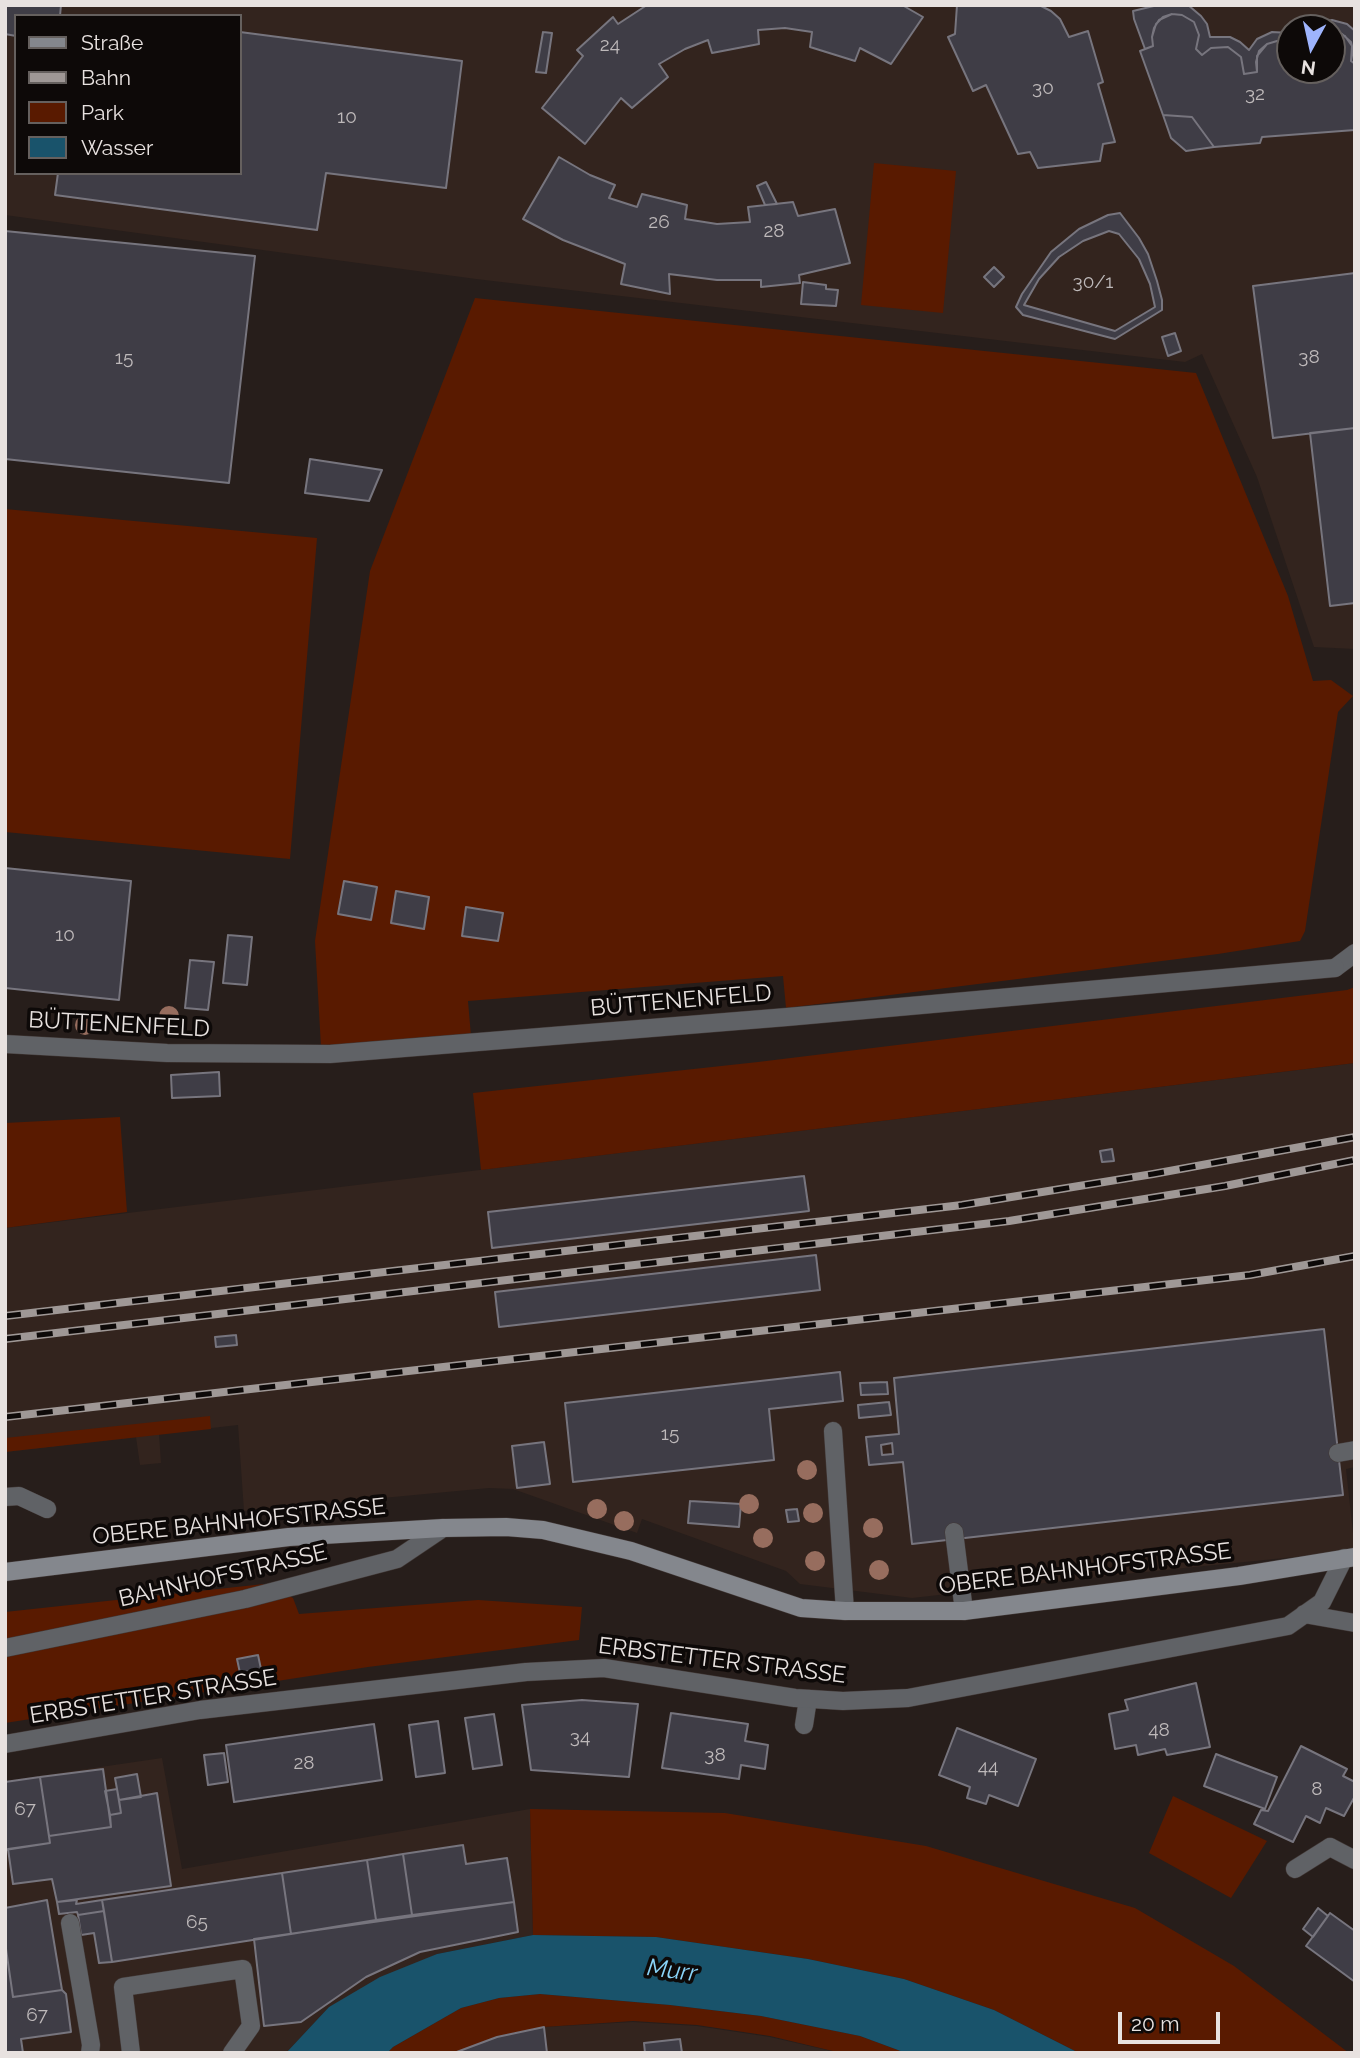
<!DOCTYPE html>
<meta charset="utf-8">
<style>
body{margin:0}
#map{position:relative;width:1360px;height:2058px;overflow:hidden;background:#271e1b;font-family:Raleway,sans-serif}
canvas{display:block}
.frame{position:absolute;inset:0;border:7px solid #e8e2e0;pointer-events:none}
.legend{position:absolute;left:14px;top:14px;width:228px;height:161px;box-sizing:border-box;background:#0d0908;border:2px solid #65605e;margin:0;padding:9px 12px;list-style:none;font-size:21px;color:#e8e2e0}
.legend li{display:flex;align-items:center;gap:14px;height:35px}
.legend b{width:35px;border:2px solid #65605e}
.north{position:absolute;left:1276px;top:14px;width:70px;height:70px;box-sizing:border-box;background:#0d0908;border:2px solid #65605e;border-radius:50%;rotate:188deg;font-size:19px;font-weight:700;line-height:28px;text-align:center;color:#e8e2e0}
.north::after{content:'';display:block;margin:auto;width:24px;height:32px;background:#9eb4fd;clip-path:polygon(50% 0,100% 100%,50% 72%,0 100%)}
.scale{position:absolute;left:1118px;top:2012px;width:102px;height:32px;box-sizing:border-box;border:4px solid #e8e2e0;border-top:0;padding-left:9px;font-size:21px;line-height:24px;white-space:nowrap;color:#e8e2e0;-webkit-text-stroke:5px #0d0908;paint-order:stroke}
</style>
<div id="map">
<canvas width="1360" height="2058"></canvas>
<div class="frame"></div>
<ul class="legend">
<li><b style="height:9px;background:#84878d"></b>Straße</li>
<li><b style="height:9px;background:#9f9896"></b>Bahn</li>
<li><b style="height:19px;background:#591a00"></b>Park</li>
<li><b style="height:19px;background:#19536b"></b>Wasser</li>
</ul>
<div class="north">N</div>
<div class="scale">20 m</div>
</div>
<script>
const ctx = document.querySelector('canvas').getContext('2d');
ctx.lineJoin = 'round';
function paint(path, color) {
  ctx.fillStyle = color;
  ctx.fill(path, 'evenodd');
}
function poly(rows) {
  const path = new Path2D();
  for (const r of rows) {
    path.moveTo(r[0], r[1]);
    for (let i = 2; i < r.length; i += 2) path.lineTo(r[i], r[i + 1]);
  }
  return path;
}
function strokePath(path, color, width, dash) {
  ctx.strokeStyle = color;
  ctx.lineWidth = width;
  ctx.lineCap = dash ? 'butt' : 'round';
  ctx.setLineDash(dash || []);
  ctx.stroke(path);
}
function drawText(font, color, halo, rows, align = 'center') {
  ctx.font = font + ' Raleway,sans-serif';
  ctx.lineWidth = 7;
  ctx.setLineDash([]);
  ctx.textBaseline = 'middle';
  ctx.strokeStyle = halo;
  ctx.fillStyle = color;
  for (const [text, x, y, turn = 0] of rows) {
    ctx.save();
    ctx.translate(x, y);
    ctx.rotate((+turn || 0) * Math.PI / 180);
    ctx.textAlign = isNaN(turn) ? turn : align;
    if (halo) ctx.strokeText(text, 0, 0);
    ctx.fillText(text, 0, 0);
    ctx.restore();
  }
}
const built = poly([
 [5,5,1355,5,1355,649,1314,647,1257,477,1202,354,1185,362,476,279,5,215],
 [16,16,240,16,240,173,16,173],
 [1290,28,1332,28,1332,70,1290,70],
 [1355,1063,1355,1467,1346,1469,1355,1551,1134,1573,912,1598,800,1584,786,1571,642,1519,637,1533,513,1489,489,1488,244,1511,238,1425,159,1434,161,1463,140,1465,136,1437,5,1452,5,1228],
 [162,1758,182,1869,530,1809,533,1935,437,1954,329,2007,286,2053,5,2053,5,1781],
 [633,2022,697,2026,770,2037,840,2053,454,2053,497,2037,544,2027]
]);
const green = poly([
 [874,163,956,171,943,313,861,305],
 [475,298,1196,373,1288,596,1313,681,1331,680,1353,696,1338,712,1305,931,1300,941,1218,954,786,1008,783,976,468,1001,471,1036,321,1047,315,941,370,571],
 [5,509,317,538,290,859,5,832],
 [1355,987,1355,1063,481,1170,473,1093,758,1062,1347,990],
 [120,1117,127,1212,5,1228,5,1123],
 [210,1416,211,1429,5,1452,5,1438],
 [264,1584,293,1598,299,1614,478,1600,582,1607,579,1640,368,1667,5,1723,5,1612],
 [1173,1796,1267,1841,1231,1898,1149,1853],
 [530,1809,725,1813,926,1846,1135,1908,1234,1966,1349,2053,1079,2053,994,2010,904,1979,808,1959,656,1937,533,1935],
 [540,1994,670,2005,761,2016,860,2036,906,2053,841,2053,770,2036,697,2025,633,2021,544,2027,498,2036,454,2053,387,2053,393,2047,461,2008,499,1998]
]);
const water = poly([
 [533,1935,656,1937,808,1959,904,1979,994,2010,1079,2053,906,2053,860,2036,761,2016,670,2005,540,1994,499,1998,461,2008,393,2047,387,2053,286,2053,329,2007,380,1977,437,1954]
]);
const building = poly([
 [5,5,61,5,60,16,16,16,16,36,5,34,5,5],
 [647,5,902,5,923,17,891,64,860,48,855,61,810,47,812,32,785,28,758,30,759,44,712,53,708,40,685,49,659,64,668,77,632,108,621,98,585,144,542,108,583,56,577,50,613,17,618,24,647,5],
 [957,5,1039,5,1051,11,1060,19,1069,37,1088,31,1103,82,1098,84,1115,142,1103,144,1100,161,1038,168,1030,152,1018,154,986,85,973,91,948,37,955,34,957,5],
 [1158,5,1188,5,1201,16,1207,24,1210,37,1230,37,1240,42,1249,50,1257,39,1272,32,1290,33,1290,44,1277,41,1267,44,1257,56,1257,72,1244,74,1241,57,1228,47,1211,48,1202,55,1196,49,1199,35,1194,22,1182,15,1172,14,1163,17,1156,24,1152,37,1153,46,1145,49,1134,19,1133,11,1158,5],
 [1172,14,1182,15,1194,22,1199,35,1196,49,1202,55,1211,48,1228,47,1241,57,1244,74,1257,72,1256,62,1259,51,1267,44,1277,41,1290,44,1290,70,1332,70,1332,31,1342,34,1351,42,1353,50,1351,61,1355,64,1355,130,1262,137,1260,143,1214,147,1192,117,1163,115,1140,51,1153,46,1152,37,1154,28,1159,20,1172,14],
 [1332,20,1347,24,1355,31,1355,64,1351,61,1352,46,1345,36,1332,31,1332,28,1311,28,1318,23,1332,20],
 [240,32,462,61,446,188,326,173,317,230,55,195,58,173,240,173,240,32],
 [543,32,552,33,546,73,536,72,543,32],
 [1163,115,1192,117,1214,147,1186,151,1171,138,1163,115],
 [559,157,590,175,615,185,609,198,637,207,642,194,687,205,685,219,717,224,750,222,748,207,793,202,798,216,835,209,850,263,799,275,800,283,761,287,761,280,717,280,669,274,670,294,621,284,625,264,563,240,523,219,559,157],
 [766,182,777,204,765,205,757,186,766,182],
 [1120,213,1139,238,1148,254,1157,281,1162,300,1162,310,1115,339,1023,315,1016,307,1022,294,1051,252,1079,229,1108,215,1120,213],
 [5,231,255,256,229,483,5,459,5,231],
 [1109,231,1119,234,1139,259,1150,284,1155,307,1115,331,1024,305,1039,279,1059,257,1083,241,1109,231],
 [994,267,1004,277,994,287,984,277,994,267],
 [1355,273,1355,428,1273,438,1253,286,1355,273],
 [803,282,826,285,826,289,838,290,836,306,801,304,803,282],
 [1175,333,1181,351,1168,356,1162,337,1175,333],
 [1355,428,1355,603,1330,606,1310,433,1355,428],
 [310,459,382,470,369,501,305,493,310,459],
 [5,868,131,881,119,1000,5,988,5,868],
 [344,881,377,887,371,920,338,914,344,881],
 [396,891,429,897,424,929,391,923,396,891],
 [466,907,503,913,498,941,462,936,466,907],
 [228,935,252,937,247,985,223,983,228,935],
 [190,960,214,962,208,1010,185,1008,190,960],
 [219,1072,220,1096,172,1098,171,1075,219,1072],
 [1112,1149,1114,1161,1102,1162,1100,1151,1112,1149],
 [804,1176,809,1211,492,1248,488,1212,804,1176],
 [816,1255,820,1290,499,1327,495,1292,816,1255],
 [1324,1329,1343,1495,912,1544,903,1462,869,1465,866,1437,899,1434,894,1378,1324,1329],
 [236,1335,237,1345,216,1347,215,1337,236,1335],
 [840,1372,843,1401,769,1409,774,1460,573,1482,565,1403,840,1372],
 [887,1382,888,1394,861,1395,860,1383,887,1382],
 [889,1402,891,1415,859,1418,858,1405,889,1402],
 [544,1442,550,1484,517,1488,512,1446,544,1442],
 [892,1443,893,1454,882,1455,881,1445,892,1443],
 [690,1501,741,1504,739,1527,688,1523,690,1501],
 [797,1509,799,1521,788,1522,786,1510,797,1509],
 [258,1655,261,1669,240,1673,237,1659,258,1655],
 [1196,1683,1210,1747,1167,1755,1165,1749,1138,1755,1136,1745,1115,1749,1109,1714,1128,1710,1125,1700,1196,1683],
 [582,1700,638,1704,629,1777,531,1770,522,1705,582,1700],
 [671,1713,748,1724,745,1741,768,1745,765,1769,741,1765,739,1779,662,1768,671,1713],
 [494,1714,502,1765,473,1769,465,1718,494,1714],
 [438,1721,445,1773,416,1777,409,1725,438,1721],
 [374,1724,382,1780,234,1802,226,1745,374,1724],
 [957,1728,1036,1759,1018,1806,989,1795,986,1804,967,1798,970,1787,939,1775,957,1728],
 [1301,1746,1347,1769,1343,1776,1355,1782,1355,1796,1344,1816,1326,1808,1320,1823,1306,1816,1293,1842,1254,1824,1261,1810,1268,1811,1301,1746],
 [224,1753,228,1782,208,1785,204,1755,224,1753],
 [1216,1754,1277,1777,1265,1809,1204,1786,1216,1754],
 [103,1769,111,1827,49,1836,40,1777,103,1769],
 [137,1774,141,1797,119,1800,115,1778,137,1774],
 [40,1777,50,1843,5,1850,5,1782,40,1777],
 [117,1789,121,1813,110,1815,105,1791,117,1789],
 [157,1793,171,1886,57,1902,52,1879,13,1884,8,1849,50,1843,49,1836,111,1827,110,1815,121,1813,119,1800,157,1793],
 [463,1845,466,1864,507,1858,514,1902,412,1915,403,1854,463,1845],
 [403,1854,412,1915,376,1920,367,1860,403,1854],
 [367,1860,376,1920,291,1934,282,1873,367,1860],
 [282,1873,291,1934,112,1962,102,1900,282,1873],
 [47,1900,62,1990,13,1997,5,1942,5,1908,47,1900],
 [77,1900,76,1904,102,1900,104,1911,78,1915,77,1912,59,1914,57,1902,77,1900],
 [514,1902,518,1932,420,1952,366,1977,301,2022,264,2026,254,1939,514,1902],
 [1318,1908,1328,1916,1313,1937,1303,1929,1318,1908],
 [104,1911,112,1962,99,1963,94,1933,81,1935,78,1915,104,1911],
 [1330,1913,1355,1931,1355,1982,1306,1946,1330,1913],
 [5,1942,13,1997,62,1990,66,1994,71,2032,21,2039,23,2053,5,2053,5,1942],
 [544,2027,547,2053,454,2053,497,2037,544,2027],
 [680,2039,682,2053,645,2053,644,2043,680,2039]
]);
const lane = poly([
 [1335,968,1355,953],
 [833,1431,845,1611],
 [1338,1453,1355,1450],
 [5,1497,19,1496,47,1509],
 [954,1532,964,1611],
 [804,1725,808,1699],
 [1295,1869,1330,1847],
 [70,1923,91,2045,90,2053],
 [131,2053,123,1987,243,1969,251,2026,232,2053]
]);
const street = poly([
 [5,1044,167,1053,330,1054,787,1017,1335,968],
 [1304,1614,1355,1623],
 [5,1648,245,1599,397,1559,443,1528],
 [5,1744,200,1710,526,1672,604,1668,795,1698,843,1701,908,1698,1288,1626,1322,1602,1344,1558],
 [1330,1847,1355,1860]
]);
const secondary = poly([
 [5,1572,289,1537,443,1528,506,1527,543,1530,631,1551,801,1608,845,1611,964,1611,1239,1576,1355,1557]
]);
const rail = poly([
 [5,1316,962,1205,1153,1174,1355,1137],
 [5,1339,1009,1221,1225,1186,1355,1160],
 [5,1417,1250,1275,1355,1256]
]);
const trees = [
 [169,1016],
 [85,1025],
 [807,1470],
 [749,1504],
 [597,1509],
 [813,1513],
 [624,1521],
 [873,1528],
 [763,1538],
 [815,1561],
 [879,1570]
];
const numberNames = [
 ["24",610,45],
 ["30",1043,88],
 ["32",1255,94],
 ["10",347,117],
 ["26",659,222],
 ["28",774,231],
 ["30/1",1093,282],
 ["38",1309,357],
 ["15",124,358],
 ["10",65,935],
 ["15",670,1434],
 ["48",1159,1730],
 ["34",580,1737],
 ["38",715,1755],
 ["28",304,1763],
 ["44",988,1767],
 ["8",1317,1789],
 ["67",25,1809],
 ["65",197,1922],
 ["67",37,2015]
];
const streetNames = [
 ["BÜTTENENFELD",681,1001,-5],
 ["BÜTTENENFELD",119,1025,3],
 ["OBERE BAHNHOFSTRASSE",239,1522,-6],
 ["OBERE BAHNHOFSTRASSE",1085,1569,-7],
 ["BAHNHOFSTRASSE",223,1576,-13],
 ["ERBSTETTER STRASSE",722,1661,7],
 ["ERBSTETTER STRASSE",153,1697,-9]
];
const waterNames = [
 ["Murr",672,1971,7]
];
paint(built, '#33241e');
paint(green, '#591a00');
paint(water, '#19536b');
paint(building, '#3f3d46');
strokePath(building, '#77757e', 2);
strokePath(lane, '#423937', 19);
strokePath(street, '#423937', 19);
strokePath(secondary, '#423937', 19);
strokePath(lane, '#606266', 18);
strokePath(street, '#606266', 18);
strokePath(secondary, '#84878d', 18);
strokePath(rail, '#9f9896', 8);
strokePath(rail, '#0d0908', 5, [16]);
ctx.fillStyle = '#976d5e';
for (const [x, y] of trees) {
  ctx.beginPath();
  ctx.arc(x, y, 10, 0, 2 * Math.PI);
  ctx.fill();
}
drawText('19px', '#beb9ba', null, numberNames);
drawText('23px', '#e8e2e0', '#0d0908', streetNames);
drawText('italic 24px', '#8ad4f8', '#0d0908', waterNames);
</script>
